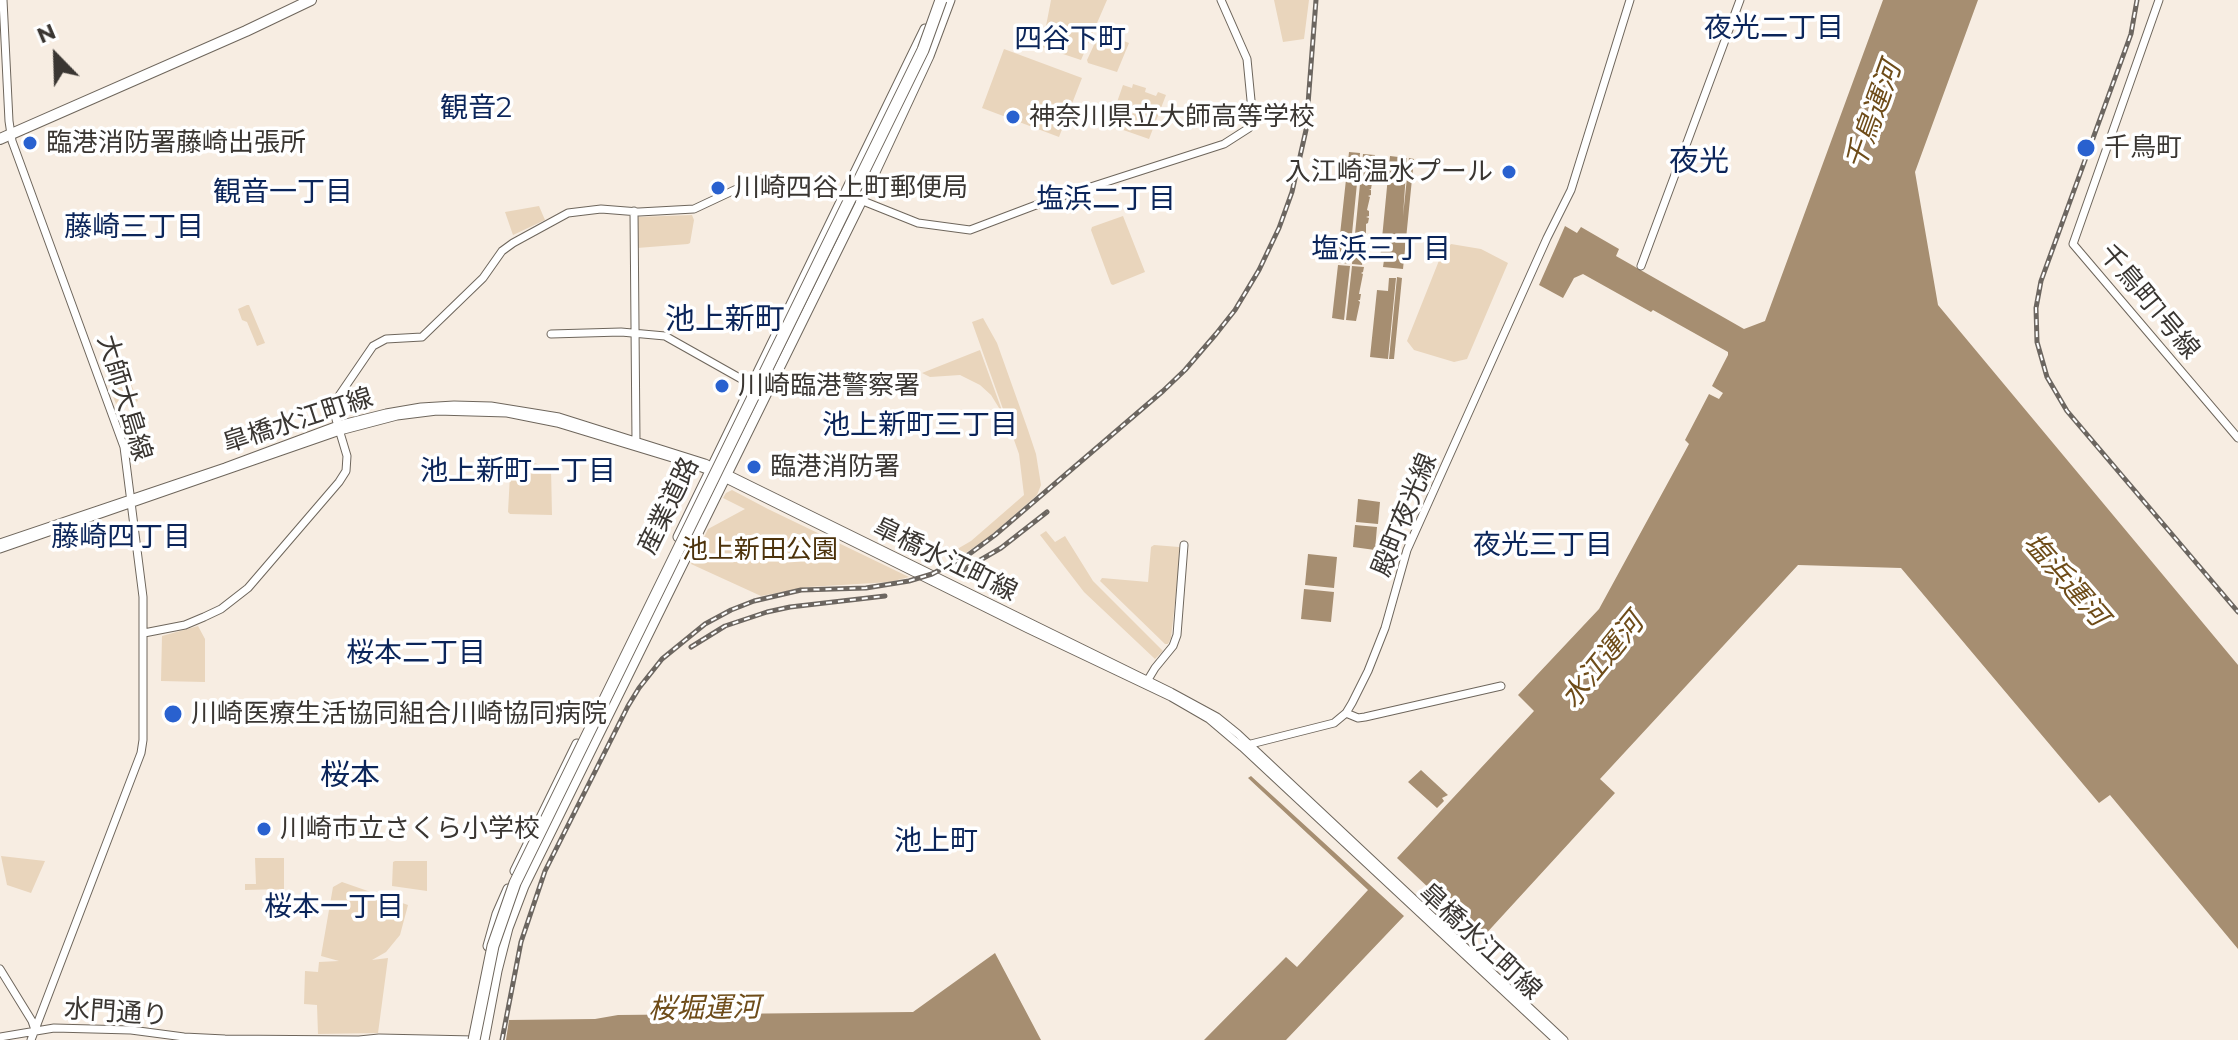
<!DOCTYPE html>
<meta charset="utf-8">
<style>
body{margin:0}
#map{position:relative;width:2238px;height:1040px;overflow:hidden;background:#f7ede2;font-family:Montserrat,sans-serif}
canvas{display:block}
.north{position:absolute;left:16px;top:16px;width:80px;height:80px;-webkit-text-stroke:6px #fff;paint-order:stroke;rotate:337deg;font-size:22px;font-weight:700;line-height:32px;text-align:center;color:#3a3632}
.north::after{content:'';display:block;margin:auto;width:28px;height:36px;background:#3a3632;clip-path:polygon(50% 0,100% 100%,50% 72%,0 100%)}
</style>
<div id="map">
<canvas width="2238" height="1040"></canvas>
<div class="north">N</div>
</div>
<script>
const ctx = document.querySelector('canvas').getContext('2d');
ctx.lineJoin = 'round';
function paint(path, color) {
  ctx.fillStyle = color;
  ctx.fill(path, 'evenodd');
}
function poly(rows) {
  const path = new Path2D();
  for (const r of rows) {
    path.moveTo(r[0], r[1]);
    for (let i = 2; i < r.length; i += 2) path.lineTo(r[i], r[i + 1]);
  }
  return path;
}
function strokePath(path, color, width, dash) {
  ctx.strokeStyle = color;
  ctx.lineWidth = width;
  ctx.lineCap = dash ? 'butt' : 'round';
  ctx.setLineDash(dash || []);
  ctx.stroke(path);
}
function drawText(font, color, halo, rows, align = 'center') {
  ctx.font = font + ' Montserrat,"Noto Sans JP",sans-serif';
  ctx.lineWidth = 7;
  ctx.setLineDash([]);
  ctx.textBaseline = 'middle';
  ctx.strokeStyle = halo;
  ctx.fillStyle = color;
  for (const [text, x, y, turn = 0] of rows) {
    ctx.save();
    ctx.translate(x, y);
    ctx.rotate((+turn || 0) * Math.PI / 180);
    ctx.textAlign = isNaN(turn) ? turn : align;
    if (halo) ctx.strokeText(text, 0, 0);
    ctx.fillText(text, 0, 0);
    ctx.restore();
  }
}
const green = poly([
 [1051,0,1107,0,1081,60,1042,47],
 [1274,0,1309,0,1304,39,1283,42],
 [1100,32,1129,43,1117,72,1088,63,1087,60],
 [1004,49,1082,78,1059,137,982,108],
 [1133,84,1146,88,1145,92,1156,96,1158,92,1166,95,1149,139,1109,125,1123,85,1132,88],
 [539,206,545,220,513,235,505,212],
 [692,215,694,220,690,243,688,244,637,248,637,217],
 [1123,216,1145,272,1113,285,1111,284,1091,230,1092,227],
 [1451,244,1481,249,1508,263,1467,359,1454,362,1414,350,1407,341,1440,258],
 [247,305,249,305,265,343,257,346,247,322,242,320,238,309],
 [983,318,997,343,1028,430,1036,454,1041,485,1037,495,989,537,958,558,947,555,971,541,1024,495,1019,454,972,322],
 [980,350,1004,416,991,395,980,385,960,375,930,377,922,373],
 [123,364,138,401,118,409,110,389,118,386,111,369],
 [511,456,551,468,552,515,510,514,508,512],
 [732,490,768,509,909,577,890,582,808,587,761,596,691,564,708,529,745,509,723,498,726,493],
 [1046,531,1055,542,1065,536,1093,581,1163,651,1155,659,1084,592,1040,535],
 [1154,545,1179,547,1181,549,1171,638,1168,644,1165,644,1100,581,1102,578,1148,582,1151,547],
 [198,626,205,639,205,682,161,681,162,636],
 [1,856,45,861,31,893,7,885],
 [255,858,284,858,284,889,245,890,245,884,256,884],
 [395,861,427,861,427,891,392,886,393,862],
 [342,882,408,905,400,935,386,952,372,960,388,958,378,1033,318,1034,317,1005,304,1004,305,971,318,972,319,962,339,961,321,956,333,887]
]);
const water = poly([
 [1883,0,1978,0,1915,172,1938,305,2238,665,2238,949,2110,795,2099,803,1901,568,1798,565,1600,779,1615,793,1482,938,1397,858,1534,711,1518,695,1599,609,1689,444,1685,440,1709,394,1719,399,1723,393,1712,386,1728,355,1728,352,1653,310,1651,312,1583,274,1574,278,1563,298,1539,285,1558,242,1565,226,1577,233,1581,227,1619,249,1616,256,1744,329,1765,321],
 [1349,152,1360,153,1349,264,1337,262],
 [1363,154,1375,155,1374,160,1372,161,1374,162,1373,168,1371,168,1373,169,1370,182,1372,183,1371,189,1369,189,1371,190,1371,195,1368,196,1370,197,1367,210,1369,211,1369,216,1366,217,1369,218,1368,223,1366,224,1366,244,1363,245,1366,246,1362,265,1352,264],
 [1390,156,1407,158,1403,216,1409,158,1414,159,1403,269,1383,267,1384,260,1380,259],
 [1338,265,1350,266,1344,320,1332,318],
 [1352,266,1364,267,1363,272,1361,273,1363,274,1359,294,1361,294,1360,300,1358,300,1360,302,1356,321,1346,320],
 [1397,277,1402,278,1394,359,1389,359],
 [1389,278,1396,278,1388,359,1370,357,1377,290,1388,291],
 [1358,499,1380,502,1378,524,1356,522],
 [1355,525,1377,527,1375,550,1353,547],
 [1308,554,1337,557,1334,588,1305,585],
 [1304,589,1334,592,1331,622,1301,619],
 [1421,770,1448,795,1442,798,1444,801,1437,808,1408,782],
 [1251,776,1404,916,1286,1040,1204,1040,1286,957,1297,967,1368,890,1248,778],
 [995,953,1041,1040,506,1040,509,1020,595,1019,618,1015,913,1012]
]);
const tertiary = poly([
 [3,0,9,121,12,141,124,447,143,597,143,740,141,753,31,1040],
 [2159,0,2073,244,2238,438],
 [858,199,918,223,970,230,1044,202,1224,144,1249,128,1253,121,1247,59,1221,0],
 [634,211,636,441],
 [1641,266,1740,0],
 [551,334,621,332,665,336,752,385],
 [0,543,225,467,338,425,386,413,421,407,454,405,491,406,559,417,705,463,1171,692,1217,717,1238,734,1564,1040],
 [0,549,340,431,397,416,437,411,507,413,557,423,682,461,710,471,1028,629,1171,697,1209,719,1242,747,1556,1040],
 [144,633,185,625,204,617,221,609,248,588,339,482,346,471,347,456,332,406,373,346,386,339,422,337,483,278,502,251,513,243,568,213,601,209,639,212,694,209,758,179,787,180,846,196],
 [1146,683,1155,668,1173,646,1177,635,1184,545],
 [1346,713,1358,718,1365,717,1501,686],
 [1247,745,1334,723,1346,713,1352,703,1368,671,1385,628,1407,550,1547,238,1571,190,1630,0],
 [0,969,32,1021,35,1030],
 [0,1037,54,1028,131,1030,184,1037,225,1039,359,1040,379,1038,474,1040]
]);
const primary = poly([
 [678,537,925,29],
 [515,871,577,744],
 [488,946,497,914,508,889],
 [484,1040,497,971,508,928,524,886,862,200,929,56,950,0]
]);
const trunk = poly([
 [0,139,246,31,311,0]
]);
const rail = poly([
 [2137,0,2131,34,2041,281,2036,308,2037,342,2047,377,2067,411,2238,612],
 [958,573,1001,548,1047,512],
 [691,647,725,626,767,612,790,607,885,596],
 [502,1040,521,942,545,871,628,706,639,688,662,659,705,624,731,610,754,601,801,590,866,588,909,581,932,574,968,555,995,535,1163,391,1185,370,1216,334,1235,310,1259,270,1279,228,1292,192,1306,130,1316,0]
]);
const motorwayBridge = poly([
 [474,1040,493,946,515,883,923,50,941,0]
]);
const markers = [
 [1013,117,8,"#2961cf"],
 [30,143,8,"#2961cf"],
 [2086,148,10,"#2961cf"],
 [1509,172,8,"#2961cf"],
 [718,188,8,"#2961cf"],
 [722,386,8,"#2961cf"],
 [754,467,8,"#2961cf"],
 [173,714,10,"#2961cf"],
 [264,829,8,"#2961cf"]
];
const poiNames = [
 ["神奈川県立大師高等学校",1029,117],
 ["臨港消防署藤崎出張所",46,143],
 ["千鳥町",2104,148],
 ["入江崎温水プール",1493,172,"right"],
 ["川崎四谷上町郵便局",734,188],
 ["川崎臨港警察署",738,386],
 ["臨港消防署",770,467],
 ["川崎医療生活協同組合川崎協同病院",191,714],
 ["川崎市立さくら小学校",280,829]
];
const streetNames = [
 ["千鳥町1号線",2149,302,50],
 ["大師大島線",124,398,73],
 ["皐橋水江町線",298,421,-18],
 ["産業道路",669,506,-64],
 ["殿町夜光線",1405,515,-68],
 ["皐橋水江町線",945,560,26],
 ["皐橋水江町線",1480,942,43],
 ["水門通り",116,1013,4]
];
const parkNames = [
 ["池上新田公園",760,550]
];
const neighbourhoodNames = [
 ["夜光二丁目",1774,29],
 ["四谷下町",1070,40],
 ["観音2",476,109],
 ["観音一丁目",283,193],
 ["塩浜二丁目",1106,200],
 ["藤崎三丁目",134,228],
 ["塩浜三丁目",1381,250],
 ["池上新町三丁目",920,426],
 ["池上新町一丁目",518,472],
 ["藤崎四丁目",121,538],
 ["夜光三丁目",1543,546],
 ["桜本二丁目",416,654],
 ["池上町",936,842],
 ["桜本一丁目",334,908]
];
const waterNames = [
 ["千鳥運河",1874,116,-70],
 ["塩浜運河",2065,580,49],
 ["水江運河",1603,661,-51],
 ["桜堀運河",704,1009,-1]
];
const quarterNames = [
 ["夜光",1699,162],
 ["池上新町",725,320],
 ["桜本",350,776]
];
paint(green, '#e9d5bc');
paint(water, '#a68e71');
strokePath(tertiary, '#6e665c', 9);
strokePath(primary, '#6e665c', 11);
strokePath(trunk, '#6e665c', 12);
strokePath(tertiary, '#fff', 7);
strokePath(primary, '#fff', 9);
strokePath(trunk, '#fff', 10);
strokePath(rail, '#6c6660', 5);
strokePath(rail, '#fff', 2, [6]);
strokePath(motorwayBridge, '#6e665c', 13, []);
strokePath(motorwayBridge, '#fff', 11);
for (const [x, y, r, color] of markers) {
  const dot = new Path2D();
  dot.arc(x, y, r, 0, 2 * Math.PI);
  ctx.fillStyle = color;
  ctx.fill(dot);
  strokePath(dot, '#fff', 3);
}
drawText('26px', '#3a3632', '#fff', poiNames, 'left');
drawText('26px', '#3a3632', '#fff', streetNames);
drawText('26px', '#4c320b', '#fff', parkNames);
drawText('28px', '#0b255a', '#fff', neighbourhoodNames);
drawText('italic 28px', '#6e4c19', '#fff', waterNames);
drawText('30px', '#0b255a', '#fff', quarterNames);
</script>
